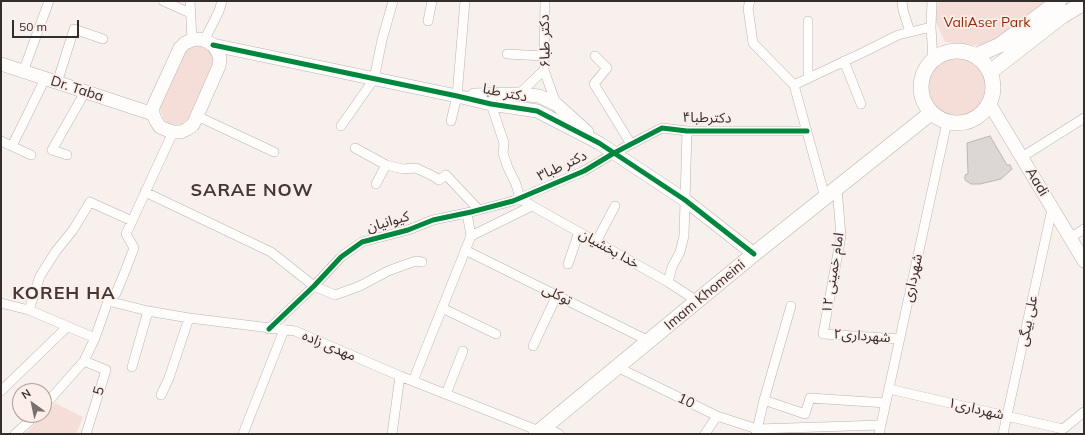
<!DOCTYPE html>
<meta charset="utf-8">
<style>
body{margin:0}
#map{position:relative;width:1085px;height:435px;overflow:hidden;background:#f8f0ed;font-family:Mulish,sans-serif}
canvas{display:block}
.frame{position:absolute;inset:0;border:2px solid #332d2c;pointer-events:none}
.north{position:absolute;left:12px;top:383px;width:40px;height:40px;box-sizing:border-box;background:#fceee9;border:1px solid #aca19d;border-radius:50%;rotate:327deg;font-size:11px;font-weight:700;line-height:16px;text-align:center;color:#332d2c}
.north::after{content:'';display:block;margin:auto;width:14px;height:18px;background:#787170;clip-path:polygon(50% 0,100% 100%,50% 72%,0 100%)}
.scale{position:absolute;left:12px;top:20px;width:67px;height:18px;box-sizing:border-box;border:2px solid #332d2c;border-top:0;padding-left:5px;font-size:12px;line-height:14px;white-space:nowrap;color:#332d2c;-webkit-text-stroke:3px #fceee9;paint-order:stroke}
</style>
<div id="map">
<canvas width="1085" height="435"></canvas>
<div class="frame"></div>
<div class="north">N</div>
<div class="scale">50 m</div>
</div>
<script>
const ctx = document.querySelector('canvas').getContext('2d');
ctx.lineJoin = 'round';
function paint(path, color) {
  ctx.fillStyle = color;
  ctx.fill(path, 'evenodd');
}
function poly(rows) {
  const path = new Path2D();
  for (const r of rows) {
    if (r.length === 3) {
      path.moveTo(r[0] + r[2], r[1]);
      path.arc(r[0], r[1], r[2], 0, 2 * Math.PI);
      continue;
    }
    path.moveTo(r[0], r[1]);
    for (let i = 2; i < r.length; i += 2) path.lineTo(r[i], r[i + 1]);
  }
  return path;
}
function strokePath(path, color, width, dash) {
  ctx.strokeStyle = color;
  ctx.lineWidth = width;
  ctx.lineCap = dash ? 'butt' : 'round';
  ctx.setLineDash(dash || []);
  ctx.stroke(path);
}
function drawText(font, color, halo, rows, align = 'center') {
  ctx.font = font + ' Mulish,"Noto Sans Arabic",sans-serif';
  ctx.lineWidth = 3.5;
  ctx.setLineDash([]);
  ctx.textBaseline = 'middle';
  ctx.strokeStyle = halo;
  ctx.fillStyle = color;
  for (const [text, x, y, turn = 0] of rows) {
    ctx.save();
    ctx.translate(x, y);
    ctx.rotate((+turn || 0) * Math.PI / 180);
    ctx.textAlign = isNaN(turn) ? turn : align;
    if (halo) ctx.strokeText(text, 0, 0);
    ctx.fillText(text, 0, 0);
    ctx.restore();
  }
}
const green = poly([
 [938,1,1049,1,994,47,945,42,935,20],
 [194,46,199,46,210,50,212,54,214,60,212,65,188,119,182,124,177,125,172,125,167,123,164,119,159,108,184,52,189,48],
 [957,88,30],
 [55,403,83,417,76,434,25,434]
]);
const building = poly([
 [990,136,1007,165,1010,165,1012,169,1001,179,980,184,971,184,965,180,965,175,968,174,967,143,990,136]
]);
const street = poly([
 [163,1,190,13],
 [190,1,192,40],
 [545,1,544,70,556,104],
 [750,1,748,8,753,43,794,85,825,197],
 [902,1,903,10,910,32],
 [932,1,931,27,933,60],
 [428,21,432,1],
 [204,41,219,11,222,1],
 [507,54,544,56],
 [595,56,607,68,594,84,631,144],
 [844,61,861,104],
 [23,72,49,1],
 [808,78,808,21],
 [57,83,74,29,103,39],
 [794,85,864,52,898,35,931,27],
 [519,94,544,70],
 [491,104,504,143,503,153,508,168,516,184,520,199],
 [197,116,274,152],
 [451,121,457,96,465,1],
 [341,126,374,79,382,40,393,1],
 [1,141,31,155],
 [12,146,45,79],
 [355,148,386,165,403,169,416,168,433,176,439,180,446,175,479,210],
 [67,155,52,150,85,92],
 [1022,157,1084,118],
 [376,184,386,165],
 [837,188,841,236,823,334,900,339],
 [145,192,271,252,314,286,335,295,360,286,388,271,407,264,416,261,422,262],
 [520,199,668,282,697,301],
 [471,236,532,206],
 [1070,238,1084,229],
 [596,242,615,206],
 [465,250,649,341],
 [568,264,579,232],
 [668,282,672,267,680,252,684,236,687,131],
 [108,301,148,311,189,318,295,331,400,376,539,431],
 [1,303,29,310,95,338],
 [442,308,496,334],
 [29,310,40,276,56,251,73,230,90,202,132,221],
 [269,329,314,286,341,257,362,242,408,230,433,220,471,212,513,201,584,171,614,153,662,128,687,131,807,131],
 [533,346,557,295],
 [84,361,106,370,86,434],
 [132,367,148,311],
 [617,367,717,416,757,429,881,425],
 [413,381,471,236,467,213],
 [889,389,1063,429,1084,412],
 [1,391,67,327],
 [446,394,463,351],
 [161,395,169,378,189,318],
 [764,400,805,414,810,398,886,403],
 [44,406,84,361,95,338,108,301,116,293,124,274,134,248,126,234,173,132],
 [545,427,559,434],
 [15,434,36,415],
 [243,434,284,330],
 [392,434,400,376],
 [705,434,717,416],
 [756,434,764,400,791,306],
 [879,434,947,122],
 [1003,434,1052,209]
]);
const secondary = poly([
 [199,39,206,41,213,45,217,51,220,58,219,66,193,125,187,129,181,132,173,132,167,130,160,127,156,121,153,114,153,107,180,48,185,43,192,40,199,39],
 [213,45,457,96,491,104,537,111,599,143,685,200,754,254],
 [1,64,153,114],
 [474,95,519,94,539,96,556,104,587,132],
 [989,103,1084,261]
]);
const primary = poly([
 [957,87,36],
 [975,56,1000,45,1059,1],
 [990,72,1062,16,1084,3],
 [536,434,754,254,931,113]
]);
const cycleway = poly([
 [213,45,457,96,491,104,537,111,599,143,685,200,754,254],
 [269,329,314,286,341,257,362,242,408,230,433,220,471,212,513,201,584,171,614,153,662,128,687,131,807,131]
]);
const parkNames = [
 ["ValiAser Park",987,23]
];
const streetNames = [
 ["دکتر طبا۶",545,41,-91],
 ["Dr. Taba",77,89,18],
 ["دکتر طبا",505,93,11],
 ["دکترطبا۴",707,118,1],
 ["دکتر طبا۳",562,166,-25],
 ["Aadi",1037,182,59],
 ["کیوانیان",388,222,-16],
 ["خدا بخشیان",609,249,29],
 ["امام خمینی ۱۲",833,273,-81],
 ["شهرداری",913,278,-78],
 ["توکلی",557,295,26],
 ["Imam Khomeini",705,295,-40],
 ["علی بیگی",1028,321,-78],
 ["شهرداری۲",862,336,4],
 ["مهدی زاده",329,346,23],
 ["5",99,391,-72],
 ["10",686,401,26],
 ["شهرداری۱",976,409,13]
];
const districtNames = [
 ["SARAE NOW",252,191],
 ["KOREH HA",64,294]
];
paint(green, '#f6ded8');
paint(building, '#dcd6d4');
strokePath(building, '#bcb5b3', 1);
strokePath(street, '#b9b4b2', 10);
strokePath(secondary, '#b9b4b2', 14);
strokePath(primary, '#b9b4b2', 16);
strokePath(street, '#fefdfc', 9);
strokePath(secondary, '#fefdfc', 13);
strokePath(primary, '#fefdfc', 15);
strokePath(cycleway, '#00873e', 5);
drawText('14px', '#922c07', '#fceee9', parkNames);
drawText('14px', '#332d2c', '#fceee9', streetNames);
ctx.letterSpacing = '1px';
drawText('bold 18px', '#433835', '#fceee9', districtNames);
ctx.letterSpacing = '0px';
</script>
